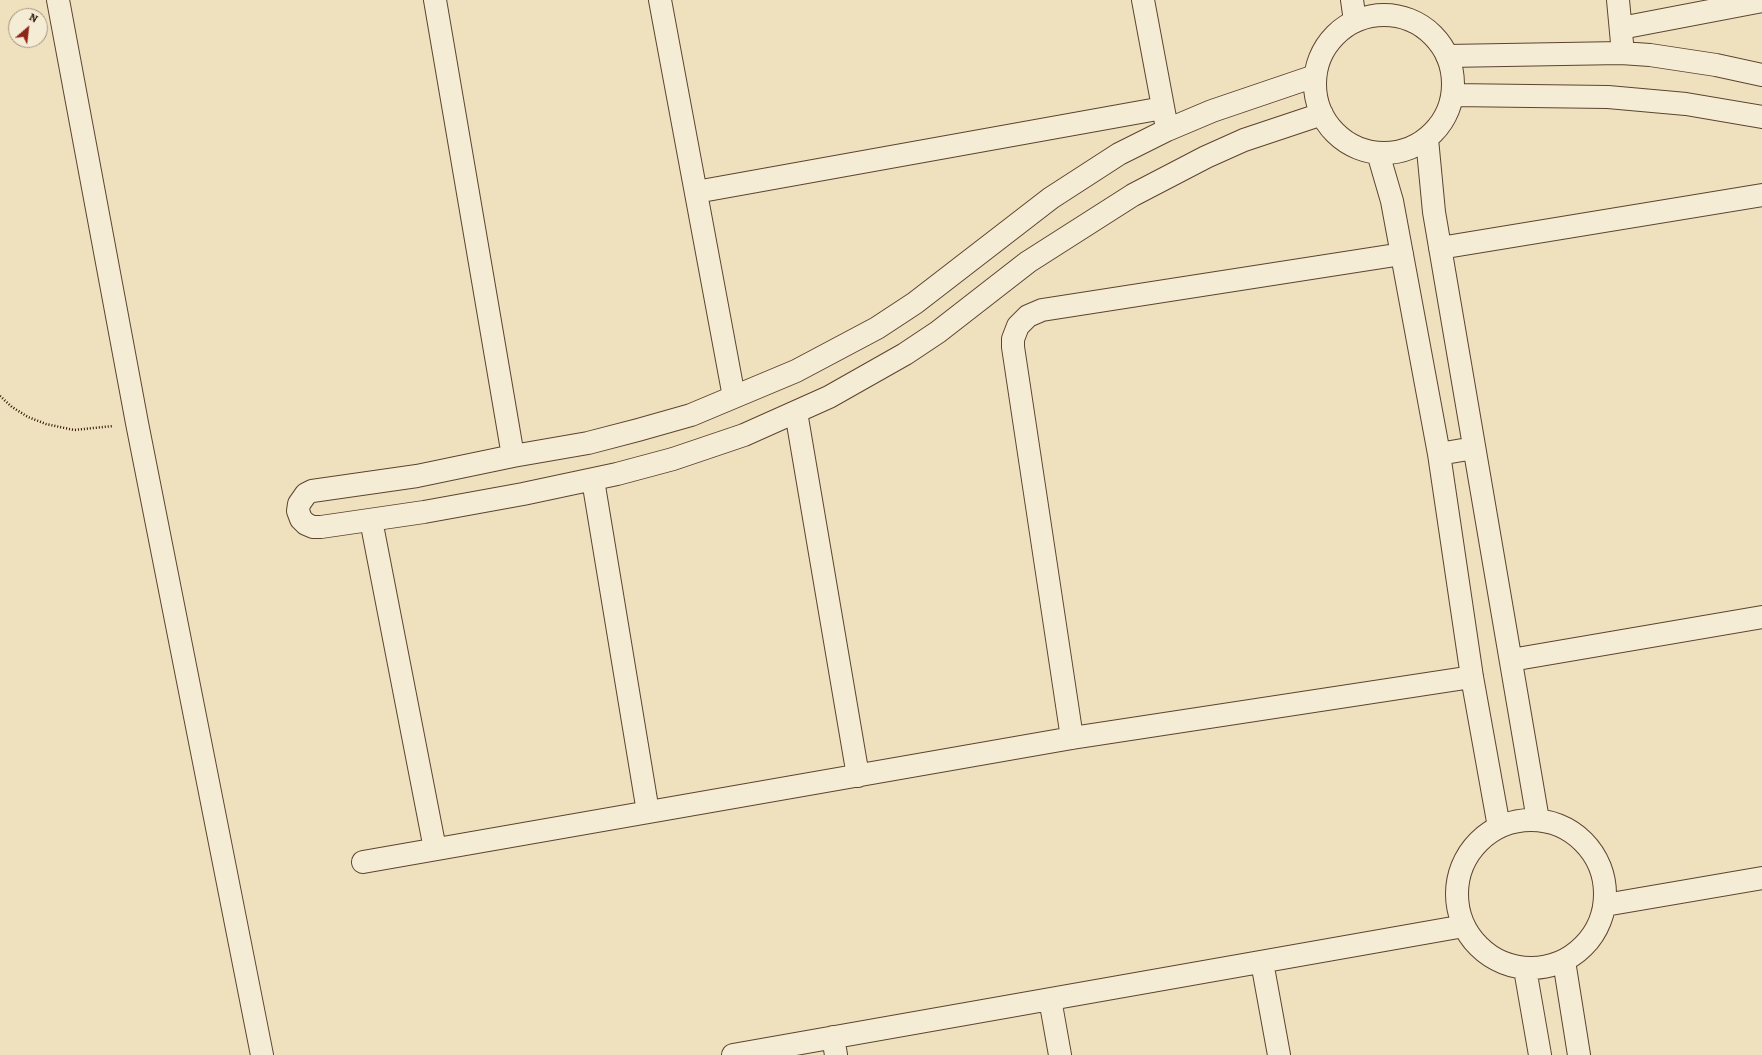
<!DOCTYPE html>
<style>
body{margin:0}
#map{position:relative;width:1762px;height:1055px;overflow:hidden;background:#f0e1be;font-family:Alegreya,serif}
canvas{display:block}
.north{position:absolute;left:8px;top:8px;width:40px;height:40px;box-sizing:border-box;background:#f5ecd5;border:1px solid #a49480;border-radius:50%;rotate:28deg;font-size:11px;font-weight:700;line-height:16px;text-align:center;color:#2a0f00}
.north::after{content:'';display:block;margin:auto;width:14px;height:18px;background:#8f2418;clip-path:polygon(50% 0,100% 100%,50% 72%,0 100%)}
</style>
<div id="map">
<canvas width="1762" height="1055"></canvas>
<div class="north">N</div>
</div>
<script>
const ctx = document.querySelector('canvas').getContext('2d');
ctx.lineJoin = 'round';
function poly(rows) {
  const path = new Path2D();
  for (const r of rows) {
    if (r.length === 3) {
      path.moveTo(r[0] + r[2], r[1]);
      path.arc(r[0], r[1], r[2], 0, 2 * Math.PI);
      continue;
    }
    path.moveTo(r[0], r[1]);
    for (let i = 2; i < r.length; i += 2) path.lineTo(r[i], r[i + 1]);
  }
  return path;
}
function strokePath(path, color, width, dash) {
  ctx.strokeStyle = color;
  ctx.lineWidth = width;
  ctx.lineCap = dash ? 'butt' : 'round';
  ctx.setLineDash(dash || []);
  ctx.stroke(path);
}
const path = poly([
 [0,396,12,407,28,417,46,424,74,430,113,426]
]);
const minor = poly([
 [58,0,137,423,262,1055],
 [435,0,513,456],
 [660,0,734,397],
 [1143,0,1166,123],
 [1352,0,1355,21],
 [1618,0,1622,43],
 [1384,84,69],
 [1621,28,1762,1],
 [1447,56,1621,53,1650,55,1716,65,1762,75],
 [1315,76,1212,111,1167,130,1119,154,1051,198,915,303,877,328,796,371,691,415,638,430,588,443,513,456,417,476,312,491,306,494,299,504,298,511,301,519,306,524,313,527,321,527,424,512,523,494,617,474,673,459,744,435,829,397,905,354,938,332,1028,262,1133,195,1206,157,1244,140,1322,114],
 [1453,95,1608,97,1686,104,1762,117],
 [1427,139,1434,212,1538,820],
 [1378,153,1392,201,1439,454,1472,677,1499,827],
 [696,192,1163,108],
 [1440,248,1762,195],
 [796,412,858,776],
 [1439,454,1474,448],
 [593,480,648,812],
 [371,520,435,849],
 [1511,660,1762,617],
 [1072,738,1013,347,1013,339,1018,326,1028,316,1042,310,1402,254],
 [1531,894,74],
 [363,862,1072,738,1472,677],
 [1605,905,1762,878],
 [1564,961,1579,1055],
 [1262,962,1279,1055],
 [1525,969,1540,1055],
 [1050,999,1060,1055],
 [833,1037,836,1055],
 [733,1055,1464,926]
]);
strokePath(minor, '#5c4430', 24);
strokePath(path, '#2a0f00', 2.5, [1, 2]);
strokePath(minor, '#f5ecd5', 22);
</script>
